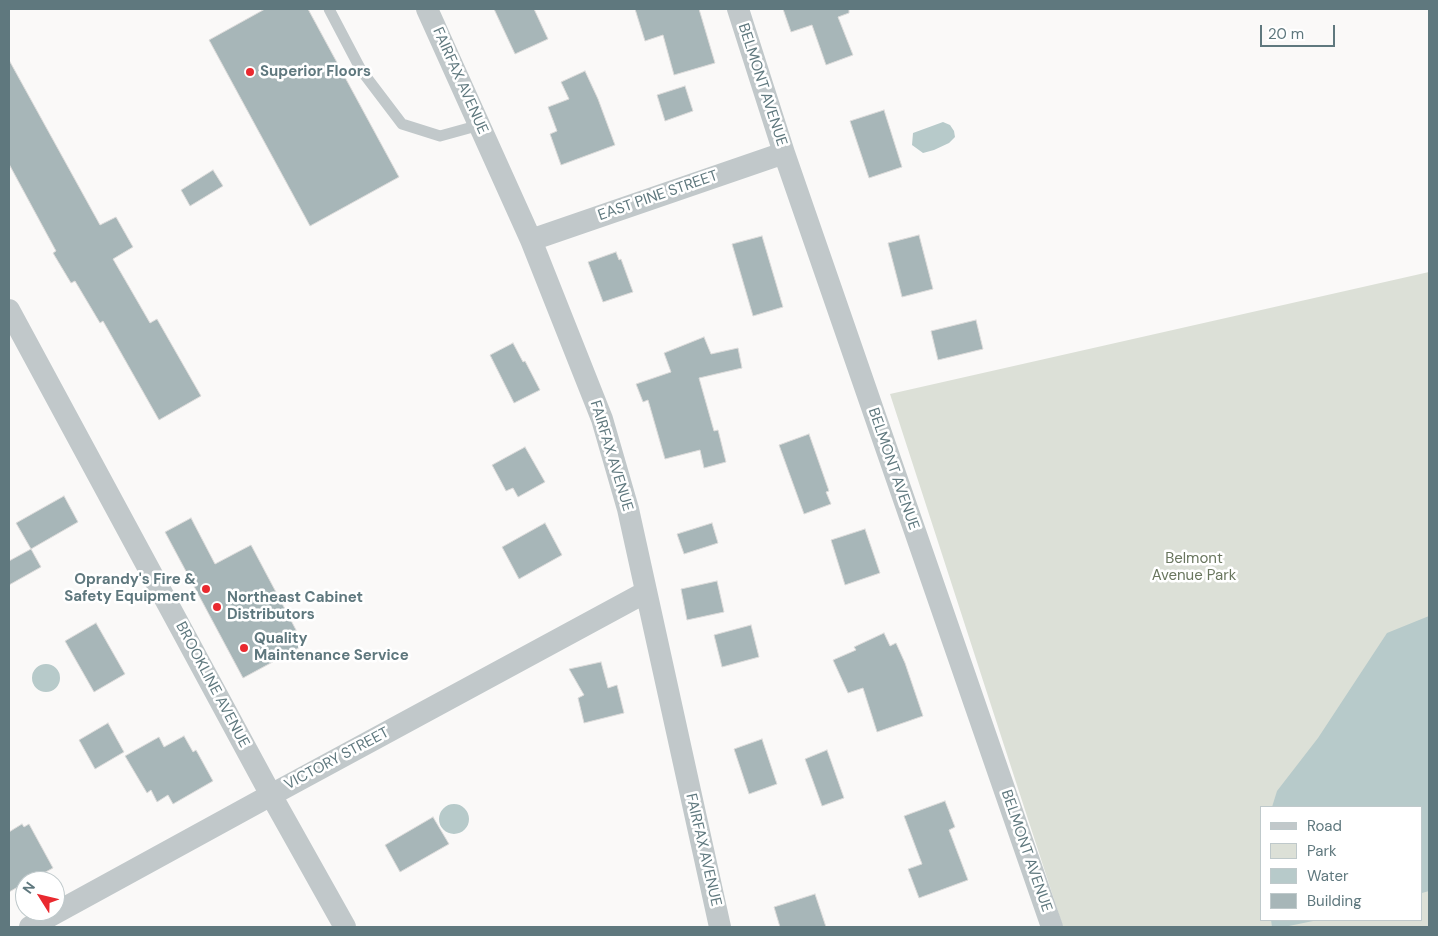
<!DOCTYPE html>
<style>
body{margin:0}
#map{position:relative;width:1438px;height:936px;overflow:hidden;background:#faf9f8;font-family:"DM Sans",sans-serif}
canvas{display:block}
.frame{position:absolute;inset:0;border:10px solid #5f787e;pointer-events:none}
.legend{position:absolute;left:1260px;top:806px;width:162px;height:115px;box-sizing:border-box;background:#fff;border:1px solid #bfc9cb;margin:0;padding:6px 9px;list-style:none;font-size:15px;color:#5f787e}
.legend li{display:flex;align-items:center;gap:10px;height:25px}
.legend b{width:25px;border:1px solid #bfc9cb}
.north{position:absolute;left:15px;top:871px;width:50px;height:50px;box-sizing:border-box;background:#fff;border:1px solid #bfc9cb;border-radius:50%;rotate:306deg;font-size:14px;font-weight:700;line-height:20px;text-align:center;color:#5f787e}
.north::after{content:'';display:block;margin:auto;width:18px;height:22px;background:#e9292f;clip-path:polygon(50% 0,100% 100%,50% 72%,0 100%)}
.scale{position:absolute;left:1260px;top:25px;width:75px;height:22px;box-sizing:border-box;border:2px solid #5f787e;border-top:0;padding-left:6px;font-size:15px;line-height:18px;white-space:nowrap;color:#5f787e;-webkit-text-stroke:4px #fff;paint-order:stroke}
</style>
<div id="map">
<canvas width="1438" height="936"></canvas>
<div class="frame"></div>
<ul class="legend">
<li><b style="height:6px;background:#c1c8ca"></b>Road</li>
<li><b style="height:14px;background:#dce0d7"></b>Park</li>
<li><b style="height:14px;background:#b7caca"></b>Water</li>
<li><b style="height:14px;background:#a7b6b8"></b>Building</li>
</ul>
<div class="north">N</div>
<div class="scale">20 m</div>
</div>
<script>
const ctx = document.querySelector('canvas').getContext('2d');
ctx.lineJoin = 'round';
function paint(path, color) {
  ctx.fillStyle = color;
  ctx.fill(path, 'evenodd');
}
function poly(rows) {
  const path = new Path2D();
  for (const r of rows) {
    if (r.length === 3) {
      path.moveTo(r[0] + r[2], r[1]);
      path.arc(r[0], r[1], r[2], 0, 2 * Math.PI);
      continue;
    }
    path.moveTo(r[0], r[1]);
    for (let i = 2; i < r.length; i += 2) path.lineTo(r[i], r[i + 1]);
  }
  return path;
}
function strokePath(path, color, width, dash) {
  ctx.strokeStyle = color;
  ctx.lineWidth = width;
  ctx.lineCap = dash ? 'butt' : 'round';
  ctx.setLineDash(dash || []);
  ctx.stroke(path);
}
function drawText(font, color, halo, rows, align = 'center') {
  ctx.font = font + ' "DM Sans",sans-serif';
  ctx.lineWidth = 5;
  ctx.setLineDash([]);
  ctx.textBaseline = 'middle';
  ctx.strokeStyle = halo;
  ctx.fillStyle = color;
  for (const [text, x, y, turn = 0] of rows) {
    ctx.save();
    ctx.translate(x, y);
    ctx.rotate((+turn || 0) * Math.PI / 180);
    ctx.textAlign = isNaN(turn) ? turn : align;
    if (halo) ctx.strokeText(text, 0, 0);
    ctx.fillText(text, 0, 0);
    ctx.restore();
  }
}
const green = poly([
 [1429,272,1429,927,1063,927,890,394],
 [1262,807,1422,807,1422,920,1262,920]
]);
const water = poly([
 [943,122,950,125,954,131,955,137,949,143,934,150,923,153,912,145,913,133],
 [1429,616,1429,891,1422,893,1422,807,1272,807,1277,791,1318,738,1387,633],
 [46,678,14],
 [454,819,15],
 [1271,920,1318,920,1284,927,1272,927]
]);
const building = poly([
 [265,9,308,9,399,177,310,226,209,40,265,9],
 [494,9,534,9,548,39,515,54,494,9],
 [635,9,699,9,715,63,674,75,663,35,645,41,635,9],
 [783,9,849,9,849,13,838,17,853,55,826,65,812,25,791,32,783,9],
 [9,60,100,225,116,217,133,247,113,259,150,323,157,319,201,396,159,420,103,321,100,323,75,281,71,283,53,253,56,251,9,164,9,60],
 [585,71,598,99,615,145,561,165,550,134,557,131,548,107,569,99,561,82,585,71],
 [685,86,693,111,665,121,657,95,685,86],
 [884,110,902,167,869,178,850,121,884,110],
 [213,170,223,186,190,206,181,190,213,170],
 [919,235,933,289,902,297,888,243,919,235],
 [762,236,783,307,753,316,732,244,762,236],
 [616,252,619,260,621,259,633,292,603,302,588,262,616,252],
 [976,320,983,349,938,360,931,331,976,320],
 [704,337,711,354,738,348,742,368,699,378,714,431,718,430,726,462,704,468,700,450,665,459,648,400,643,402,636,384,671,372,664,353,704,337],
 [513,343,523,362,525,361,540,390,514,403,490,355,513,343],
 [809,434,829,491,826,492,831,504,804,514,779,445,809,434],
 [525,447,545,482,518,497,513,488,506,491,492,465,525,447],
 [64,496,78,522,31,549,16,523,64,496],
 [191,518,215,564,251,545,304,645,243,678,165,532,191,518],
 [545,523,562,555,519,579,502,547,545,523],
 [712,523,718,543,684,554,677,534,712,523],
 [865,529,880,573,845,585,831,540,865,529],
 [31,549,41,567,9,585,9,561,31,549],
 [717,581,724,612,687,620,681,589,717,581],
 [96,623,125,674,94,692,65,641,96,623],
 [751,625,759,657,722,667,714,635,751,625],
 [884,633,890,646,896,643,905,663,923,716,877,732,863,688,848,693,833,660,856,650,854,647,884,633],
 [601,662,608,688,617,685,624,713,584,723,578,698,584,695,569,669,601,662],
 [108,723,124,752,95,769,79,740,108,723],
 [184,736,193,752,196,750,213,781,173,804,168,795,157,802,151,790,147,793,125,756,159,737,164,747,184,736],
 [762,739,777,784,749,794,734,749,762,739],
 [827,750,844,798,822,806,805,759,827,750],
 [945,801,955,827,949,830,968,880,919,898,908,869,922,864,904,816,945,801],
 [433,817,449,844,400,872,385,845,433,817],
 [22,824,24,827,29,824,53,868,29,881,25,881,25,883,9,892,9,832,22,824],
 [815,894,826,927,780,927,774,907,815,894]
]);
const service = poly([
 [329,9,361,70,402,124,440,136,480,125]
]);
const minor = poly([
 [427,9,531,240,602,419,628,509,720,927],
 [738,9,784,153,1052,927],
 [531,240,784,153],
 [9,310,271,795,345,927],
 [30,927,271,795,646,592]
]);
const markers = [
 [250,72,5,"#e9292f"],
 [206,589,5,"#e9292f"],
 [217,607,5,"#e9292f"],
 [244,648,5,"#e9292f"]
];
const poiNames = [
 ["Superior Floors",260,72],
 ["Oprandy's Fire &",196,580,"right"],
 ["Safety Equipment",196,597,"right"],
 ["Northeast Cabinet",227,598],
 ["Distributors",227,615],
 ["Quality",254,639],
 ["Maintenance Service",254,656]
];
const streetNames = [
 ["FAIRFAX AVENUE",460,81,66],
 ["BELMONT AVENUE",762,85,72],
 ["EAST PINE STREET",658,196,-19],
 ["FAIRFAX AVENUE",611,456,73],
 ["BELMONT AVENUE",893,469,71],
 ["BROOKLINE AVENUE",212,685,62],
 ["VICTORY STREET",337,759,-28],
 ["FAIRFAX AVENUE",703,850,77],
 ["BELMONT AVENUE",1026,851,71]
];
const parkNames = [
 ["Belmont",1194,559],
 ["Avenue Park",1194,576]
];
paint(green, '#dce0d7');
paint(water, '#b7caca');
paint(building, '#a7b6b8');
strokePath(building, '#dcdbda', 1);
strokePath(service, '#c1c8ca', 11);
strokePath(minor, '#c1c8ca', 22);
for (const [x, y, r, color] of markers) {
  const dot = new Path2D();
  dot.arc(x, y, r, 0, 2 * Math.PI);
  ctx.fillStyle = color;
  ctx.fill(dot);
  strokePath(dot, '#fff', 2);
}
drawText('bold 15px', '#5f787e', '#fff', poiNames, 'left');
drawText('15px', '#5f787e', '#fff', streetNames);
drawText('15px', '#69765e', '#fff', parkNames);
</script>
